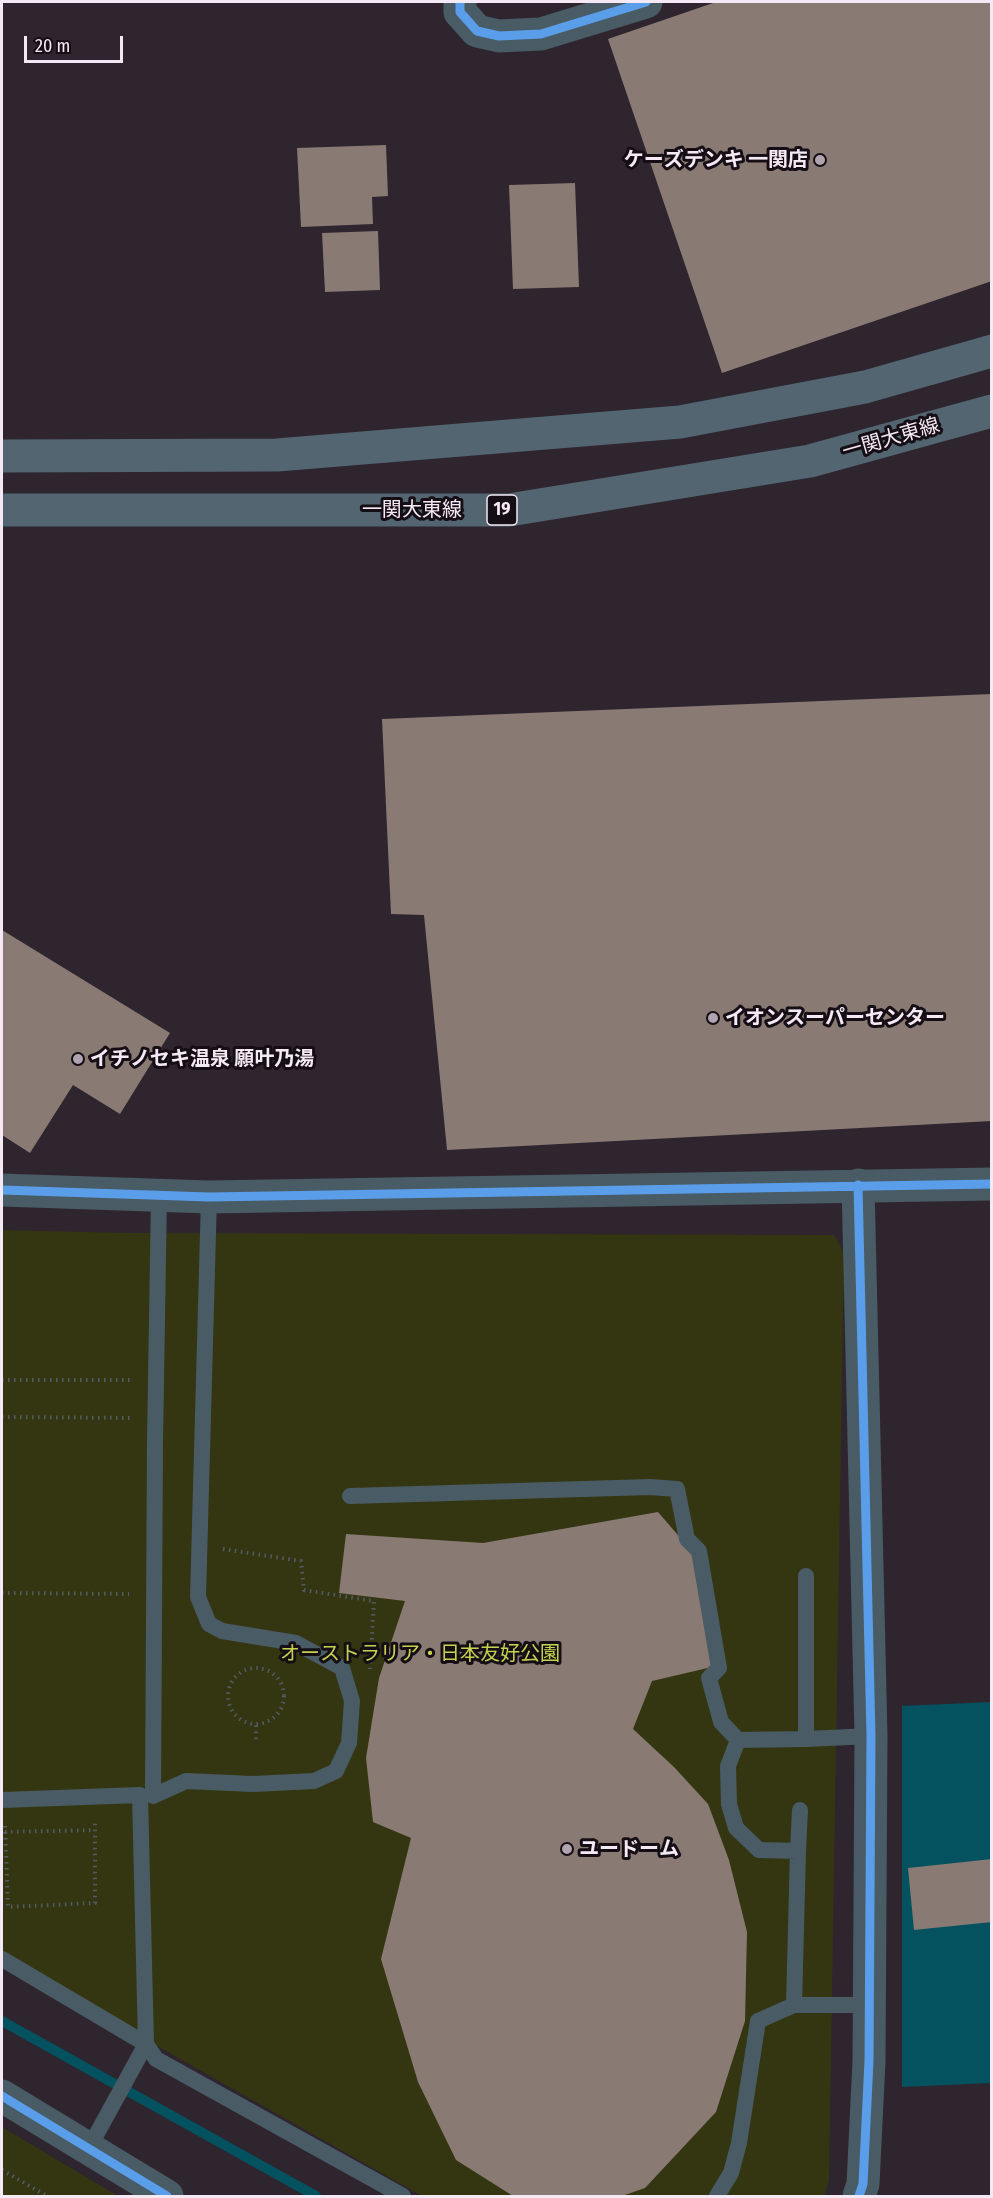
<!DOCTYPE html>
<meta charset="utf-8">
<style>
body{margin:0}
#map{position:relative;width:993px;height:2198px;overflow:hidden;background:#2e252f;font-family:"Fira Sans Condensed",sans-serif}
canvas{display:block}
.frame{position:absolute;inset:0;border:3px solid #f4e9f5;pointer-events:none}
.scale{position:absolute;left:24px;top:36px;width:99px;height:27px;box-sizing:border-box;border:3px solid #f4e9f5;border-top:0;padding-left:8px;font-size:18px;line-height:21px;white-space:nowrap;color:#f4e9f5;-webkit-text-stroke:4px #150e15;paint-order:stroke}
</style>
<div id="map">
<canvas width="993" height="2198"></canvas>
<div class="frame"></div>
<div class="scale">20 m</div>
</div>
<script>
const ctx = document.querySelector('canvas').getContext('2d');
ctx.lineJoin = 'round';
function paint(path, color) {
  ctx.fillStyle = color;
  ctx.fill(path, 'evenodd');
}
function poly(rows) {
  const path = new Path2D();
  for (const r of rows) {
    if (r.length === 3) {
      path.moveTo(r[0] + r[2], r[1]);
      path.arc(r[0], r[1], r[2], 0, 2 * Math.PI);
      continue;
    }
    path.moveTo(r[0], r[1]);
    for (let i = 2; i < r.length; i += 2) path.lineTo(r[i], r[i + 1]);
  }
  return path;
}
function strokePath(path, color, width, dash) {
  ctx.strokeStyle = color;
  ctx.lineWidth = width;
  ctx.lineCap = dash ? 'butt' : 'round';
  ctx.setLineDash(dash || []);
  ctx.stroke(path);
}
function drawText(font, color, halo, rows, align = 'center') {
  ctx.font = font + ' "Fira Sans Condensed","Noto Sans JP",sans-serif';
  ctx.lineWidth = 6;
  ctx.setLineDash([]);
  ctx.textBaseline = 'middle';
  ctx.strokeStyle = halo;
  ctx.fillStyle = color;
  for (const [text, x, y, turn = 0] of rows) {
    ctx.save();
    ctx.translate(x, y);
    ctx.rotate((+turn || 0) * Math.PI / 180);
    ctx.textAlign = isNaN(turn) ? turn : align;
    if (halo) ctx.strokeText(text, 0, 0);
    ctx.fillText(text, 0, 0);
    ctx.restore();
  }
}
const green = poly([
 [2,1230,126,1233,834,1235,844,1253,829,2180,824,2196,422,2196,2,1958],
 [2,2127,49,2155,118,2196,2,2196]
]);
const water = poly([
 [991,1702,991,2083,902,2087,902,1706]
]);
const stream = poly([
 [2,2021,316,2196]
]);
const building = poly([
 [716,2,992,2,992,281,722,373,608,39],
 [386,145,388,196,372,197,373,224,301,227,297,148],
 [575,183,579,287,513,289,509,185],
 [378,231,380,290,325,292,322,233],
 [992,694,992,1121,447,1150,424,915,391,914,382,719],
 [2,930,170,1033,120,1114,73,1085,30,1153,2,1135],
 [658,1512,696,1556,712,1667,652,1681,633,1729,674,1767,708,1804,729,1860,747,1932,745,2021,716,2112,645,2188,622,2196,513,2196,456,2160,418,2082,381,1959,411,1838,373,1822,366,1758,379,1678,405,1601,339,1593,346,1534,483,1543],
 [992,1859,992,1922,914,1930,908,1868]
]);
const path = poly([
 [2,1380,131,1380],
 [2,1417,130,1418],
 [223,1549,301,1561,304,1590,374,1601,370,1669],
 [2,1593,129,1594],
 [256,1696,28],
 [256,1739,256,1724],
 [5,1826,8,1907,95,1903,95,1821],
 [5,1832,95,1830],
 [2,2170,47,2196]
]);
const service = poly([
 [159,1195,155,1442,153,1796,186,1781,253,1784,314,1781,336,1771,349,1743,352,1701,342,1668,296,1643,222,1631,209,1624,198,1597,209,1197],
 [350,1496,650,1487,677,1489,687,1539,699,1551,719,1668,709,1678,721,1722,738,1740,806,1739],
 [806,1576,806,1739,871,1736],
 [738,1740,728,1766,729,1804,736,1828,759,1850,798,1851,800,1810],
 [2,1800,140,1795,146,2044,89,2148],
 [798,1851,794,2005,869,2005],
 [2,1959,146,2044,156,2059,403,2196],
 [717,2196,731,2173,739,2143,758,2021,794,2005]
]);
const minor = poly([
 [460,2,460,12,477,31,499,36,541,34,646,2],
 [2,2096,167,2196]
]);
const tertiary = poly([
 [858,1185,871,1736,869,2061,863,2184,859,2196],
 [2,1190,209,1197,992,1184]
]);
const primary = poly([
 [2,456,277,455,680,422,865,387,992,351],
 [2,510,509,510,810,461,992,411]
]);
const cycleway = poly([
 [460,2,460,12,477,31,499,36,541,34,646,2],
 [858,1185,871,1736,869,2061,863,2184,859,2196],
 [2,1190,209,1197,992,1184],
 [2,2096,167,2196]
]);
const markers = [
 [820,160,6,"#afa4b0"],
 [713,1018,6,"#afa4b0"],
 [78,1059,6,"#afa4b0"],
 [567,1849,6,"#afa4b0"]
];
const shields = [
 [502,510,30]
];
const shieldNames = [
 ["19",502,510]
];
const poiNames = [
 ["ケーズデンキ 一関店",808,160,"right"],
 ["イオンスーパーセンター",725,1018],
 ["イチノセキ温泉 願叶乃湯",90,1059],
 ["ユードーム",579,1849]
];
const streetNames = [
 ["一関大東線",891,439,-16],
 ["一関大東線",412,510]
];
const parkNames = [
 ["オーストラリア・日本友好公園",420,1654]
];
paint(green, '#343612');
paint(water, '#045260');
strokePath(stream, '#045260', 10);
paint(building, '#897a73');
strokePath(path, '#535b65', 4, [1.5, 4.5]);
strokePath(service, '#495b65', 16);
strokePath(minor, '#495b65', 33);
strokePath(tertiary, '#495b65', 33);
strokePath(primary, '#526571', 33);
strokePath(cycleway, '#5a9eea', 9);
for (const [x, y, r, color] of markers) {
  const dot = new Path2D();
  dot.arc(x, y, r, 0, 2 * Math.PI);
  ctx.fillStyle = color;
  ctx.fill(dot);
  strokePath(dot, '#150e15', 2);
}
for (const [x, y, w] of shields) {
  const box = new Path2D();
  box.roundRect(x - w / 2, y - 15, w, 30, 4.5);
  ctx.fillStyle = '#150e15';
  ctx.fill(box);
  strokePath(box, '#f4e9f5', 1.5);
}
drawText('bold 18px', '#f4e9f5', null, shieldNames);
drawText('bold 20px', '#f4e9f5', '#150e15', poiNames, 'left');
drawText('20px', '#f4e9f5', '#150e15', streetNames);
drawText('20px', '#c5d250', '#150e15', parkNames);
</script>
